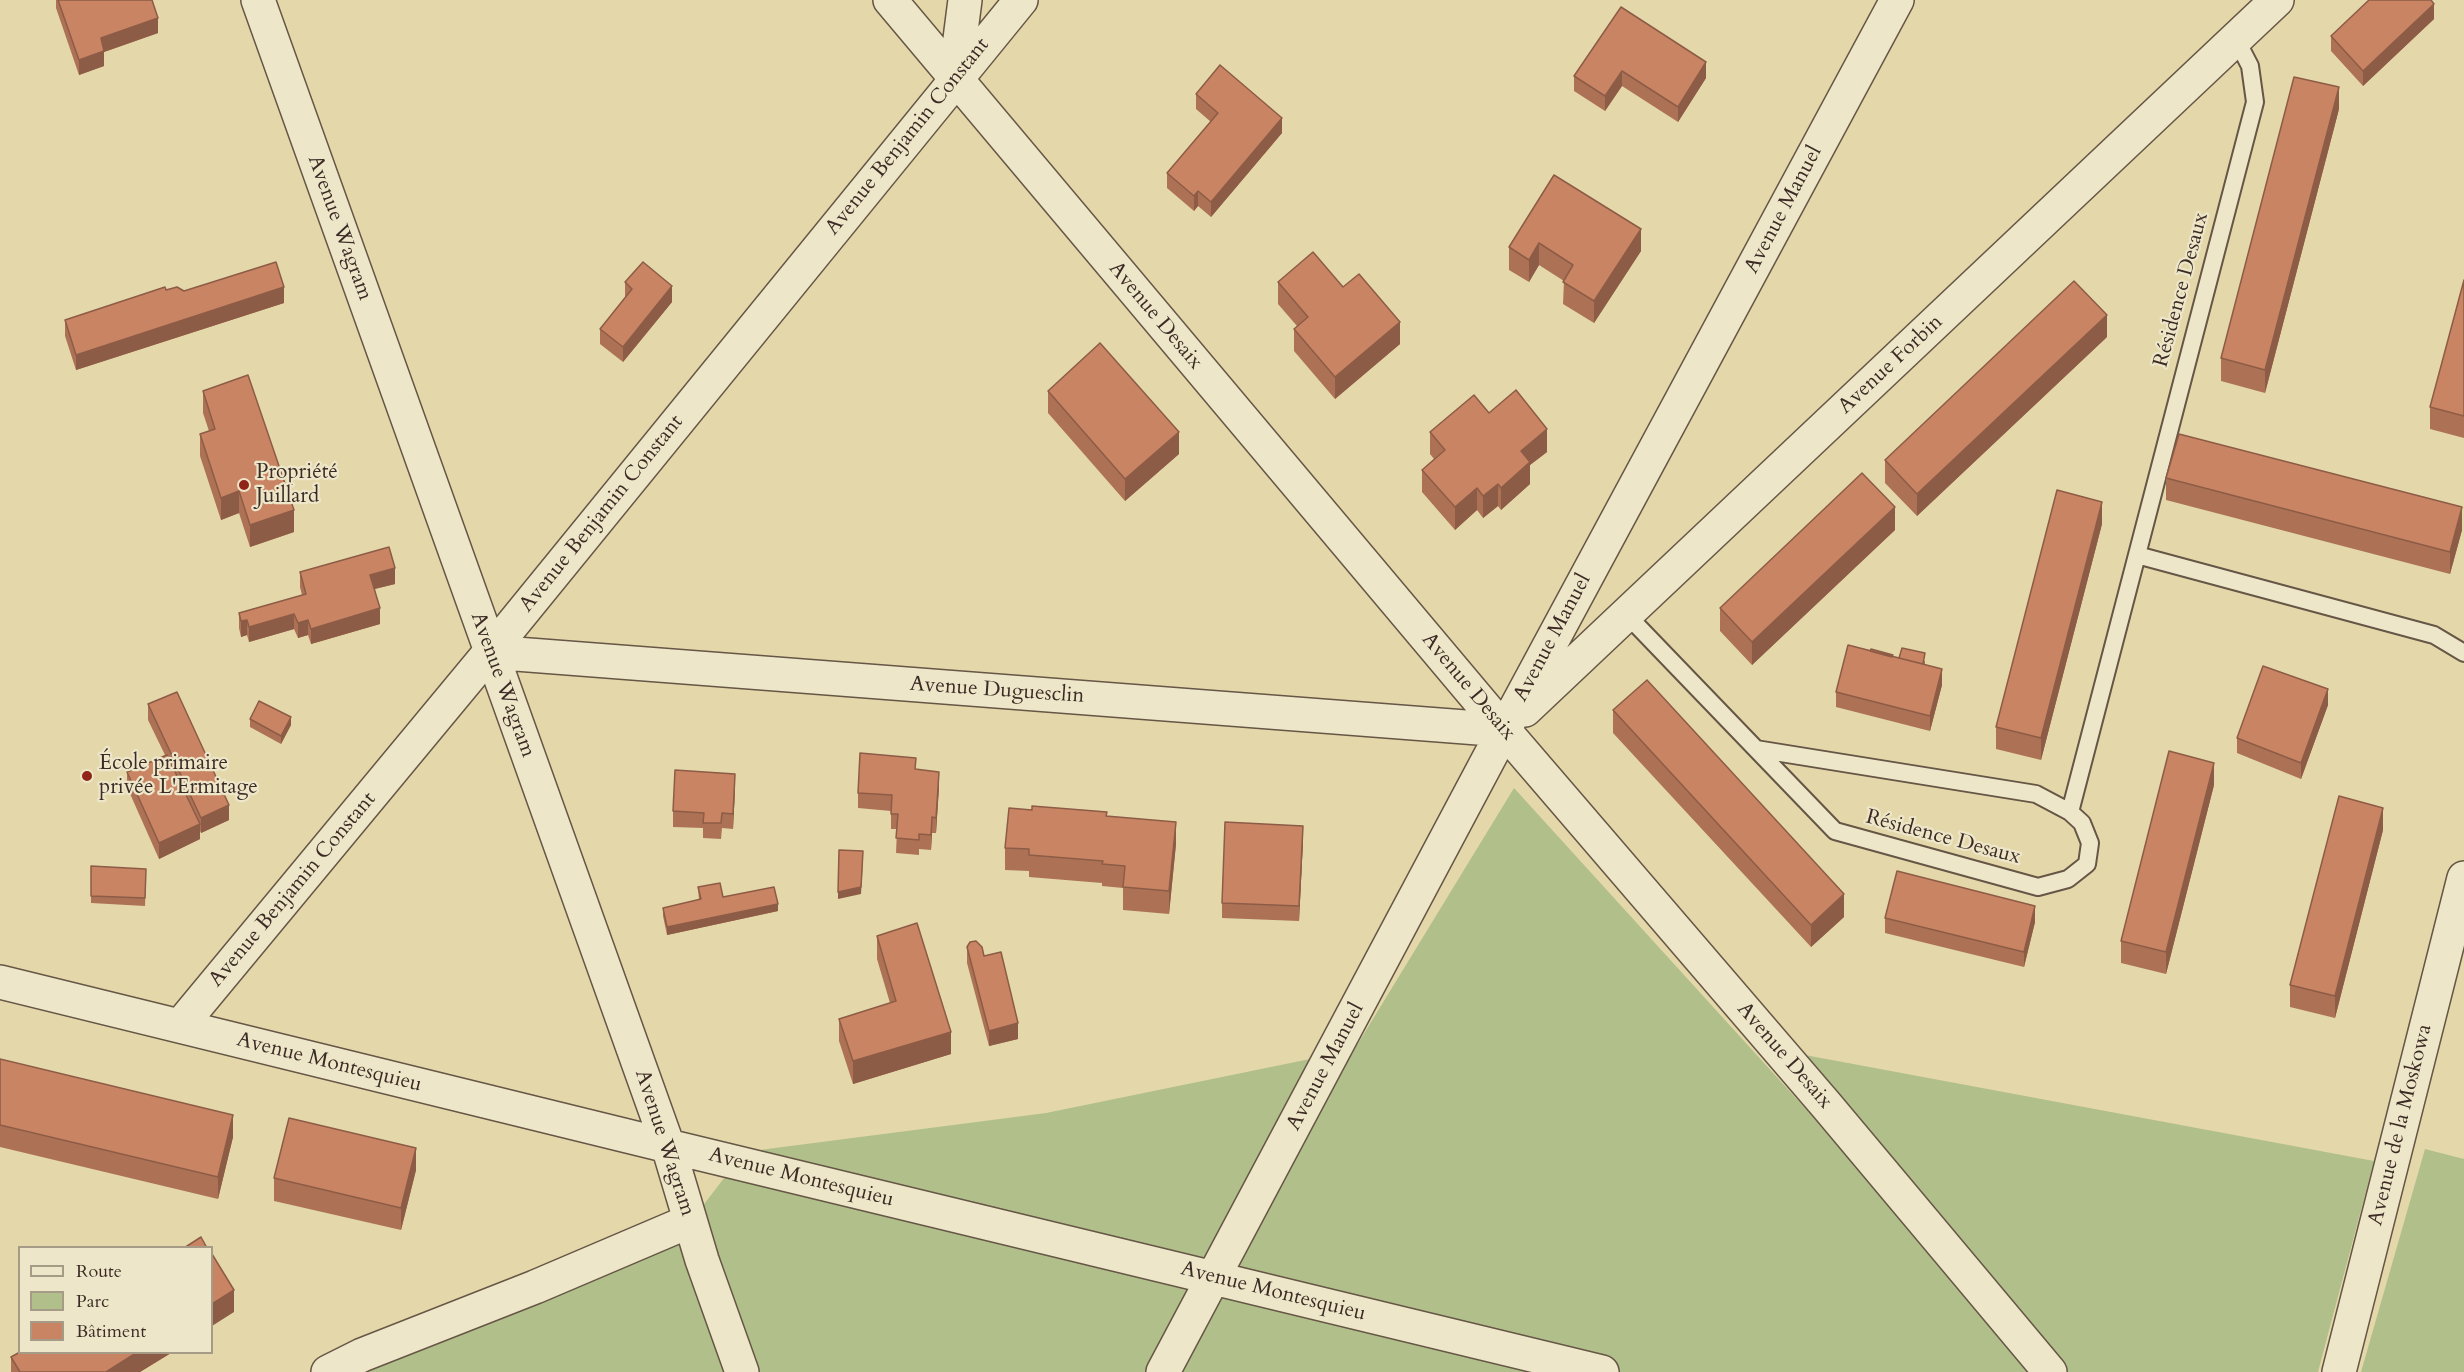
<!DOCTYPE html>
<meta charset="utf-8">
<style>
body{margin:0}
#map{position:relative;width:2464px;height:1372px;overflow:hidden;background:#e4d8ab;font-family:Cardo,serif}
canvas{display:block}
.legend{position:absolute;left:18px;top:1246px;width:195px;height:108px;box-sizing:border-box;background:#ede6c8;border:2px solid #a69b87;margin:0;padding:8px 10px;list-style:none;font-size:18px;color:#3c2b25}
.legend li{display:flex;align-items:center;gap:12px;height:30px}
.legend b{width:30px;border:2px solid #a69b87}
</style>
<div id="map">
<canvas width="2464" height="1372"></canvas>
<ul class="legend">
<li><b style="height:8px;background:#ede6c8"></b>Route</li>
<li><b style="height:16px;background:#b1bf8b"></b>Parc</li>
<li><b style="height:16px;background:#c98464"></b>Bâtiment</li>
</ul>
</div>
<script>
const ctx = document.querySelector('canvas').getContext('2d');
ctx.lineJoin = 'round';
function paint(path, color) {
  ctx.fillStyle = color;
  ctx.fill(path, 'evenodd');
}
function poly(rows) {
  const path = new Path2D();
  for (const r of rows) {
    path.moveTo(r[0], r[1]);
    for (let i = 2; i < r.length; i += 2) path.lineTo(r[i], r[i + 1]);
  }
  return path;
}
function strokePath(path, color, width, dash) {
  ctx.strokeStyle = color;
  ctx.lineWidth = width;
  ctx.lineCap = dash ? 'butt' : 'round';
  ctx.setLineDash(dash || []);
  ctx.stroke(path);
}
function drawText(font, color, halo, rows, align = 'center') {
  ctx.font = font + ' Cardo,serif';
  ctx.lineWidth = 4.5;
  ctx.setLineDash([]);
  ctx.textBaseline = 'middle';
  ctx.strokeStyle = halo;
  ctx.fillStyle = color;
  for (const [text, x, y, turn = 0] of rows) {
    ctx.save();
    ctx.translate(x, y);
    ctx.rotate((+turn || 0) * Math.PI / 180);
    ctx.textAlign = isNaN(turn) ? turn : align;
    if (halo) ctx.strokeText(text, 0, 0);
    ctx.fillText(text, 0, 0);
    ctx.restore();
  }
}
const green = poly([
 [1514,788,2045,1372,364,1372,672,1246,744,1152,1046,1113,1354,1050],
 [1805,1055,2374,1161,2318,1372,2062,1372],
 [2425,1149,2464,1159,2464,1372,2361,1372]
]);
const lane = poly([
 [2137,555,2434,635,2464,653],
 [1627,615,1756,749,1835,831,2038,887,2068,879,2087,864,2090,843,2082,823,2070,812,2036,794,1756,749],
 [2070,812,2255,102,2250,66,2236,39]
]);
const street = poly([
 [258,0,668,1146,702,1260,742,1372],
 [890,0,1504,730,1827,1106,2050,1372],
 [955,78,965,0],
 [490,652,1504,730],
 [1525,710,2277,0],
 [0,982,668,1146,1602,1372],
 [180,1026,490,652,1021,0],
 [328,1372,362,1355,535,1287,690,1221],
 [1163,1372,1504,730,1897,0],
 [2339,1372,2464,878]
]);
const wall = poly([
 [56,0,152,0,158,33,104,52,104,66,79,75,56,8],
 [1621,7,1706,78,1678,122,1622,86,1605,111,1574,91,1574,76],
 [2434,19,2363,86,2331,51,2331,36],
 [1196,94,1282,133,1211,217,1198,206,1194,211,1167,188,1167,173,1211,122,1196,109],
 [2339,109,2265,393,2221,381,2221,358],
 [1554,175,1641,251,1594,323,1563,304,1564,281,1539,265,1529,282,1509,270,1509,247],
 [2464,280,2464,438,2430,429,2430,407],
 [625,282,672,302,623,362,600,344,600,329,625,298],
 [1278,282,1343,287,1400,344,1335,399,1294,351,1294,329,1297,326,1278,304],
 [166,290,184,291,284,303,76,370,65,336,65,320],
 [2107,337,1917,516,1885,483,1885,460],
 [203,391,294,532,250,547,239,513,221,520,200,456,200,434,209,431,203,413],
 [1048,391,1179,454,1125,501,1048,413],
 [1489,413,1547,452,1530,465,1530,484,1501,510,1498,506,1483,518,1477,510,1455,530,1422,492,1422,470,1434,459,1430,454,1430,432],
 [2166,478,2462,530,2450,574,2166,500],
 [2102,524,2041,760,1996,749,1996,727],
 [1895,530,1752,665,1720,631,1720,608],
 [300,572,395,584,375,589,380,624,311,644,308,635,298,638,294,629,249,642,247,635,241,637,239,628,239,613,302,595,300,587],
 [1893,657,1925,661,1925,665,1942,685,1930,731,1836,707,1836,692],
 [148,704,229,820,201,833,200,831,200,839,159,859,127,787,127,772,165,755,148,720],
 [2328,705,2301,779,2237,753,2237,738],
 [1613,710,1844,917,1811,947,1613,733],
 [250,719,291,725,281,744,250,727],
 [916,769,939,787,936,833,932,833,931,850,919,849,919,855,896,853,897,829,891,829,891,811,858,808,858,793],
 [2214,785,2166,974,2121,963,2121,941],
 [735,789,733,829,722,828,721,839,703,838,703,828,673,827,673,811],
 [1107,816,1176,844,1169,914,1123,910,1123,888,1102,886,1102,883,1029,877,1029,871,1005,870,1005,848],
 [2383,830,2335,1018,2290,1007,2290,985],
 [1303,841,1299,921,1222,918,1222,903],
 [91,866,146,877,145,906,91,903],
 [698,887,723,897,778,911,667,935,663,916,663,908,699,900],
 [1885,918,2035,922,2024,967,1885,933],
 [877,936,951,1054,853,1084,839,1041,839,1019,890,1003,877,959],
 [967,947,984,956,1018,1039,989,1046,967,963],
 [0,1059,233,1137,218,1199,0,1147],
 [416,1170,401,1230,274,1201,274,1178],
 [20,1353,171,1353,140,1372,11,1372,11,1357]
]);
const shadedWall = poly([
 [2434,4,2434,19,2363,86,2363,71],
 [158,18,158,33,104,52,104,66,79,75,79,60,101,38],
 [1706,62,1706,78,1678,122,1678,107],
 [1622,71,1622,86,1605,111,1605,96],
 [2339,87,2339,109,2265,393,2265,370],
 [1282,118,1282,133,1211,217,1211,202],
 [1198,191,1198,206,1194,211,1194,196],
 [1641,229,1641,251,1594,323,1594,301],
 [1539,243,1539,265,1529,282,1529,260],
 [672,286,672,302,623,362,623,347],
 [284,287,284,303,76,370,76,355],
 [2107,315,2107,337,1917,516,1917,494],
 [1400,322,1400,344,1335,399,1335,377],
 [1547,429,1547,452,1530,465,1530,484,1501,510,1501,488,1521,451],
 [1179,432,1179,454,1125,501,1125,479],
 [1498,484,1498,506,1483,518,1483,496],
 [1477,488,1477,510,1455,530,1455,507],
 [239,491,239,513,221,520,221,498],
 [2102,502,2102,524,2041,760,2041,738],
 [1895,507,1895,530,1752,665,1752,642],
 [2462,507,2462,530,2450,574,2450,552],
 [294,510,294,532,250,547,250,525],
 [395,568,395,584,370,590,370,575],
 [380,608,380,624,311,644,311,629],
 [294,614,294,629,249,642,249,627],
 [247,620,247,635,241,637,241,621],
 [308,620,308,635,298,638,298,623],
 [1942,669,1942,685,1930,731,1930,716],
 [2328,689,2328,705,2301,779,2301,763],
 [291,717,291,725,281,744,281,736],
 [2214,763,2214,785,2166,974,2166,952],
 [939,772,939,787,936,833,936,818],
 [735,774,735,789,733,829,733,814],
 [229,805,229,820,201,833,201,818],
 [2383,808,2383,830,2335,1018,2335,996],
 [932,817,932,833,931,850,931,835],
 [1176,822,1176,844,1169,914,1169,891],
 [200,824,200,839,159,859,159,843],
 [1303,826,1303,841,1299,921,1299,906],
 [863,859,861,894,838,899,838,892],
 [1844,894,1844,917,1811,947,1811,925],
 [778,904,778,911,667,935,667,927],
 [2035,906,2035,922,2024,967,2024,952],
 [1018,1023,1018,1039,989,1046,989,1031],
 [951,1032,951,1054,853,1084,853,1061],
 [233,1115,233,1137,218,1199,218,1177],
 [416,1148,416,1170,401,1230,401,1208],
 [234,1290,234,1312,212,1326,212,1304],
 [136,1353,171,1353,140,1372,106,1372]
]);
const building = poly([
 [58,0,152,0,158,18,101,38,104,51,79,60,58,0],
 [2369,0,2431,0,2434,4,2363,71,2331,36,2369,0],
 [1621,7,1706,62,1678,107,1622,71,1605,96,1574,76,1621,7],
 [1220,65,1282,118,1211,202,1198,191,1194,196,1167,173,1218,113,1196,94,1220,65],
 [2294,77,2339,87,2265,370,2221,358,2294,77],
 [1554,175,1641,229,1594,301,1563,282,1573,265,1539,243,1529,260,1509,247,1554,175],
 [1313,252,1343,287,1359,274,1400,322,1335,377,1294,329,1308,317,1278,282,1313,252],
 [276,262,284,287,76,355,65,320,165,287,166,290,177,287,184,291,276,262],
 [643,262,672,286,623,347,600,329,632,289,625,282,643,262],
 [2464,280,2464,416,2430,407,2464,280],
 [2074,281,2107,315,1917,494,1885,460,2074,281],
 [1100,343,1179,432,1125,479,1048,391,1100,343],
 [248,375,294,510,250,525,239,491,221,498,200,434,215,429,203,391,248,375],
 [1516,390,1547,429,1521,451,1530,462,1501,488,1498,484,1483,496,1477,488,1455,507,1422,470,1445,450,1430,432,1474,395,1489,413,1516,390],
 [2179,434,2462,507,2450,552,2166,478,2179,434],
 [1862,473,1895,507,1752,642,1720,608,1862,473],
 [2057,490,2102,502,2041,738,1996,727,2057,490],
 [389,547,395,568,370,575,380,608,311,629,308,620,298,623,294,614,249,627,247,620,241,621,239,613,306,594,300,572,389,547],
 [1848,645,1942,669,1930,716,1836,692,1848,645],
 [1902,648,1925,653,1923,664,1899,658,1902,648],
 [1871,649,1893,655,1892,657,1870,651,1871,649],
 [2263,666,2328,689,2301,763,2237,738,2263,666],
 [1647,680,1844,894,1811,925,1613,710,1647,680],
 [177,692,229,805,201,818,148,704,177,692],
 [259,701,291,717,281,736,250,719,259,701],
 [2169,751,2214,763,2166,952,2121,941,2169,751],
 [860,753,916,758,915,769,939,772,936,818,932,817,931,835,919,834,919,840,896,838,898,814,891,814,892,795,858,793,860,753],
 [167,755,200,824,159,843,127,772,167,755],
 [675,770,735,774,733,814,722,813,721,823,703,823,704,813,673,811,675,770],
 [2339,796,2383,808,2335,996,2290,985,2339,796],
 [1032,806,1107,812,1106,816,1176,822,1169,891,1123,887,1125,866,1102,864,1103,861,1029,855,1029,849,1005,848,1009,808,1032,810,1032,806],
 [1225,822,1303,826,1299,906,1222,903,1225,822],
 [839,850,863,851,861,887,838,892,839,850],
 [91,866,146,869,145,898,91,896,91,866],
 [1897,871,2035,906,2024,952,1885,918,1897,871],
 [720,883,723,897,774,887,778,904,667,927,663,908,701,899,698,887,720,883],
 [917,923,951,1032,853,1061,839,1019,896,1001,877,936,917,923],
 [976,941,982,947,984,956,1001,952,1018,1023,989,1031,967,947,970,942,976,941],
 [0,1059,233,1115,218,1177,0,1125,0,1059],
 [289,1118,416,1148,401,1208,274,1178,289,1118],
 [201,1237,207,1248,184,1248,201,1237],
 [212,1254,234,1290,212,1304,212,1254],
 [20,1352,20,1353,136,1353,106,1372,20,1372,11,1357,20,1352]
]);
const markers = [
 [244,485,6,"#8f2418"],
 [87,776,6,"#8f2418"]
];
const streetNames = [
 ["Avenue Benjamin Constant",908,137,-51],
 ["Avenue Manuel",1784,210,-62],
 ["Avenue Wagram",339,228,70],
 ["Résidence Desaux",2182,290,-75],
 ["Avenue Desaix",1155,316,50],
 ["Avenue Forbin",1891,365,-43],
 ["Avenue Benjamin Constant",602,514,-51],
 ["Avenue Manuel",1553,638,-62],
 ["Avenue Wagram",502,685,70],
 ["Avenue Desaix",1468,687,50],
 ["Avenue Duguesclin",997,691,4],
 ["Résidence Desaux",1943,838,15],
 ["Avenue Benjamin Constant",293,890,-50],
 ["Avenue Desaix",1784,1056,49],
 ["Avenue Montesquieu",329,1063,14],
 ["Avenue Manuel",1326,1067,-62],
 ["Avenue de la Moskowa",2401,1125,-76],
 ["Avenue Wagram",664,1143,72],
 ["Avenue Montesquieu",801,1178,14],
 ["Avenue Montesquieu",1273,1292,14]
];
const poiNames = [
 ["Propriété",256,473],
 ["Juillard",256,497],
 ["École primaire",99,764],
 ["privée L'Ermitage",99,788]
];
paint(green, '#b1bf8b');
strokePath(lane, '#665646', 20);
strokePath(street, '#665646', 36);
strokePath(lane, '#ede6c8', 16);
strokePath(street, '#ede6c8', 33);
paint(wall, '#ad7256');
paint(shadedWall, '#8d5c46');
paint(building, '#c98464');
strokePath(building, '#8d5c46', 1.5);
for (const [x, y, r, color] of markers) {
  const dot = new Path2D();
  dot.arc(x, y, r, 0, 2 * Math.PI);
  ctx.fillStyle = color;
  ctx.fill(dot);
  strokePath(dot, '#ede6c8', 2);
}
drawText('21px', '#3c2b25', '#ede6c8', streetNames);
drawText('21px', '#3c2b25', '#ede6c8', poiNames, 'left');
</script>
